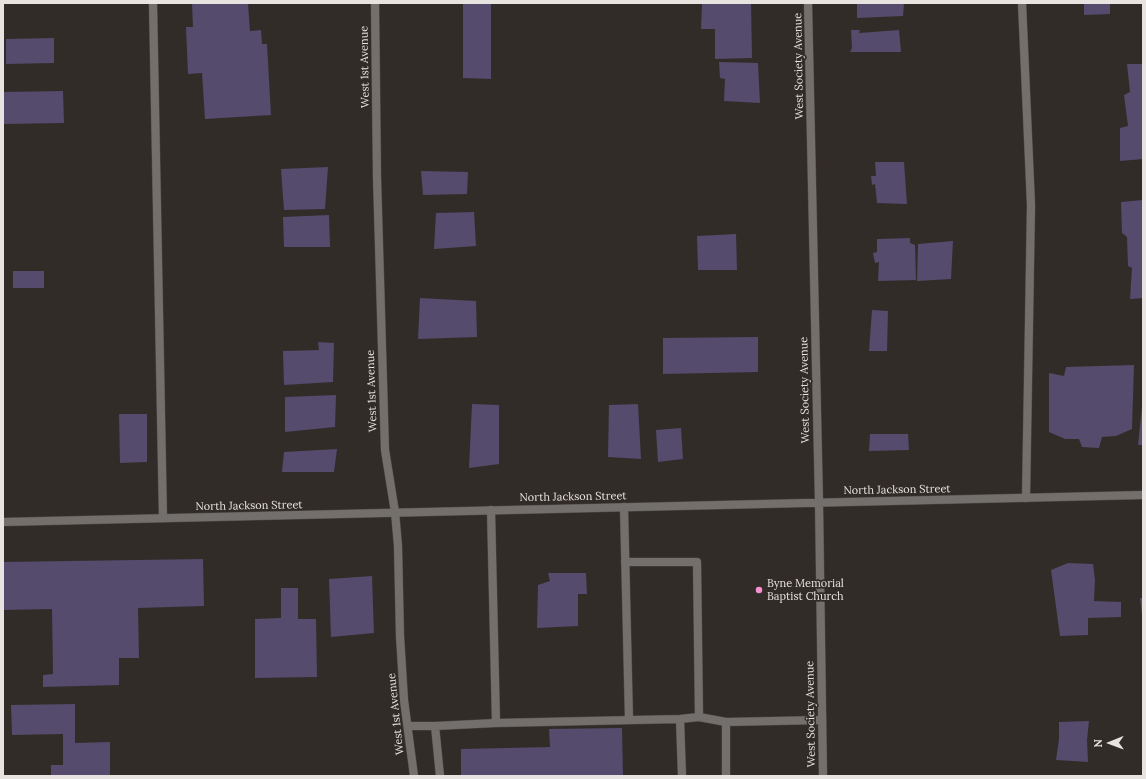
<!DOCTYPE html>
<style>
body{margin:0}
#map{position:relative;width:1146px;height:779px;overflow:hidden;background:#322c28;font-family:Lora,serif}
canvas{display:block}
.frame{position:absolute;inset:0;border:4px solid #e7e3e0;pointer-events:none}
.north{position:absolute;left:1090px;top:723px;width:40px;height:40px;-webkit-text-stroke:3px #322c28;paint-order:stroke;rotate:269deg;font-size:11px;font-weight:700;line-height:16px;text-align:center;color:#e7e3e0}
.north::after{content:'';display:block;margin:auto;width:14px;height:18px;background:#e7e3e0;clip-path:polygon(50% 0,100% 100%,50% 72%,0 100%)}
</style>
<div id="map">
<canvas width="1146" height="779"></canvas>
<div class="frame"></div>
<div class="north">N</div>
</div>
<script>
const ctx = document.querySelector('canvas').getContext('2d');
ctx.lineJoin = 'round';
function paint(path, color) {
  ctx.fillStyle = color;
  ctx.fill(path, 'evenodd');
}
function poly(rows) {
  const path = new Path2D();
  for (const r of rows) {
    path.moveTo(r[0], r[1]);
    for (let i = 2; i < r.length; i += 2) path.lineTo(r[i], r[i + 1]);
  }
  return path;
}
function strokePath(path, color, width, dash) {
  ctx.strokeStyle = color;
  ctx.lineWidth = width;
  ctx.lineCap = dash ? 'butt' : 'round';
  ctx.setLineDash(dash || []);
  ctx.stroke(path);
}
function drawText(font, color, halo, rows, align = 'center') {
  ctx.font = font + ' Lora,serif';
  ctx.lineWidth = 3.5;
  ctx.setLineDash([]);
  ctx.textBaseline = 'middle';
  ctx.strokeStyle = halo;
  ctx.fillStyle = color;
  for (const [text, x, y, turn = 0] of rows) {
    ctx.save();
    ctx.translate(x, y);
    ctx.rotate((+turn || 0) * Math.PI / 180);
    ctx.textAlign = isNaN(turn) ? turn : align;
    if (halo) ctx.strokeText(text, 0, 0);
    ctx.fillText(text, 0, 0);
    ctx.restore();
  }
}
const building = poly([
 [192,3,248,3,250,31,261,30,262,44,267,44,271,115,205,119,202,73,188,74,186,27,193,27],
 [463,3,491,3,491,79,463,78],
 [702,3,720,3,723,4,751,3,752,58,715,59,715,29,701,29],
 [857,3,904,3,903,16,857,18],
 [1084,3,1110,3,1110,14,1084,15],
 [851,30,860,30,859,33,899,30,901,52,850,52,852,48],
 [54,38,54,63,6,64,6,39],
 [719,62,758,63,760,103,724,101,725,79,720,78],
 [1127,64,1143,64,1143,159,1120,161,1120,128,1128,126,1124,95,1130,92],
 [63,91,64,123,3,124,3,92],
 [875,162,904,162,907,204,877,203,875,184,872,185,871,176,876,176],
 [328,167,325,209,284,210,281,169],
 [421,171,468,172,467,194,423,195],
 [1143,200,1143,298,1130,299,1132,268,1128,266,1127,237,1122,233,1121,202],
 [474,212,476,246,434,249,436,213],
 [329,215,330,247,284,247,283,217],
 [736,234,737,270,698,270,697,236],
 [910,238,910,243,915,245,916,280,878,281,879,262,875,263,873,253,877,252,877,239],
 [953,241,951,279,917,281,918,244],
 [13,271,44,271,44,288,13,288],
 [420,298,476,301,477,337,418,339],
 [872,310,888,311,887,351,869,351],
 [758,337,758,372,663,374,663,338],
 [318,342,334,343,333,382,284,385,283,351,319,350],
 [1134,365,1132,429,1116,436,1102,437,1099,448,1082,447,1079,439,1065,439,1049,432,1049,373,1064,376,1066,367],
 [336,395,335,427,285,432,285,397],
 [472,404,499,405,499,464,469,468],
 [638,404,641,459,608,457,609,405],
 [1142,407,1143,407,1143,445,1138,445],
 [119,414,147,414,147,462,120,463],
 [681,428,683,459,658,462,656,430],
 [870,434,908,434,909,450,869,451],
 [337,449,334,472,282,472,284,452],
 [203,559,204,606,138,608,139,658,119,658,119,685,43,687,43,675,53,674,52,609,3,610,3,562],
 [1068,563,1093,564,1095,580,1094,601,1121,602,1121,617,1088,618,1088,635,1060,636,1051,570],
 [548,573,586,573,587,594,578,594,578,626,537,628,538,585,550,581],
 [372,576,374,633,331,637,329,579],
 [281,588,298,588,298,619,316,619,317,677,255,678,255,619,281,618],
 [1140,598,1143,598,1143,615,1142,615],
 [75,704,75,743,110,742,110,776,51,776,51,765,63,765,63,734,12,735,11,705],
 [1089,721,1087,740,1088,762,1056,760,1059,739,1059,722],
 [622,728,623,776,461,776,461,749,550,747,549,729]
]);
const service = poly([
 [153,3,163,518],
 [1022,3,1031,205,1026,498],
 [624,507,629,720],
 [491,510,496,723],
 [625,562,697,562,699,717],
 [680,719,682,776],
 [726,722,726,776],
 [408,726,435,726,496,723,680,719,699,717,726,722,822,720],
 [435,726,440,776]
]);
const minor = poly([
 [375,3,377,177,385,450,395,512,398,546,400,636,404,700,414,776]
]);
const tertiary = poly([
 [808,3,819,502,823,776],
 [3,522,1143,495]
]);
const markers = [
 [759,590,4,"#f790cd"]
];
const streetNames = [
 ["West Society Avenue",799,66,-91],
 ["West 1st Avenue",365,67,-91],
 ["West Society Avenue",805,390,-91],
 ["West 1st Avenue",372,391,-92],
 ["North Jackson Street",897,490,-1],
 ["North Jackson Street",573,497,-1],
 ["North Jackson Street",249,506,-1],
 ["West 1st Avenue",396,714,-96],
 ["West Society Avenue",811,714,-91]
];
const poiNames = [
 ["Byne Memorial",767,584],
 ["Baptist Church",767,597]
];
paint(building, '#544b6d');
strokePath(service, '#4f4945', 9);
strokePath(minor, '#4f4945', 9);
strokePath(tertiary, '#4f4945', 9);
strokePath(service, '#726f6c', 8);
strokePath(minor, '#726f6c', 8);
strokePath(tertiary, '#726f6c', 8);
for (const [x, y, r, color] of markers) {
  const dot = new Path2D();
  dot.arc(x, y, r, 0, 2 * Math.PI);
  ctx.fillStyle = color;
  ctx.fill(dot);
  strokePath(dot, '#322c28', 1.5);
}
drawText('11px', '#e7e3e0', '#322c28', streetNames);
drawText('11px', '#e7e3e0', '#322c28', poiNames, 'left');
</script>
